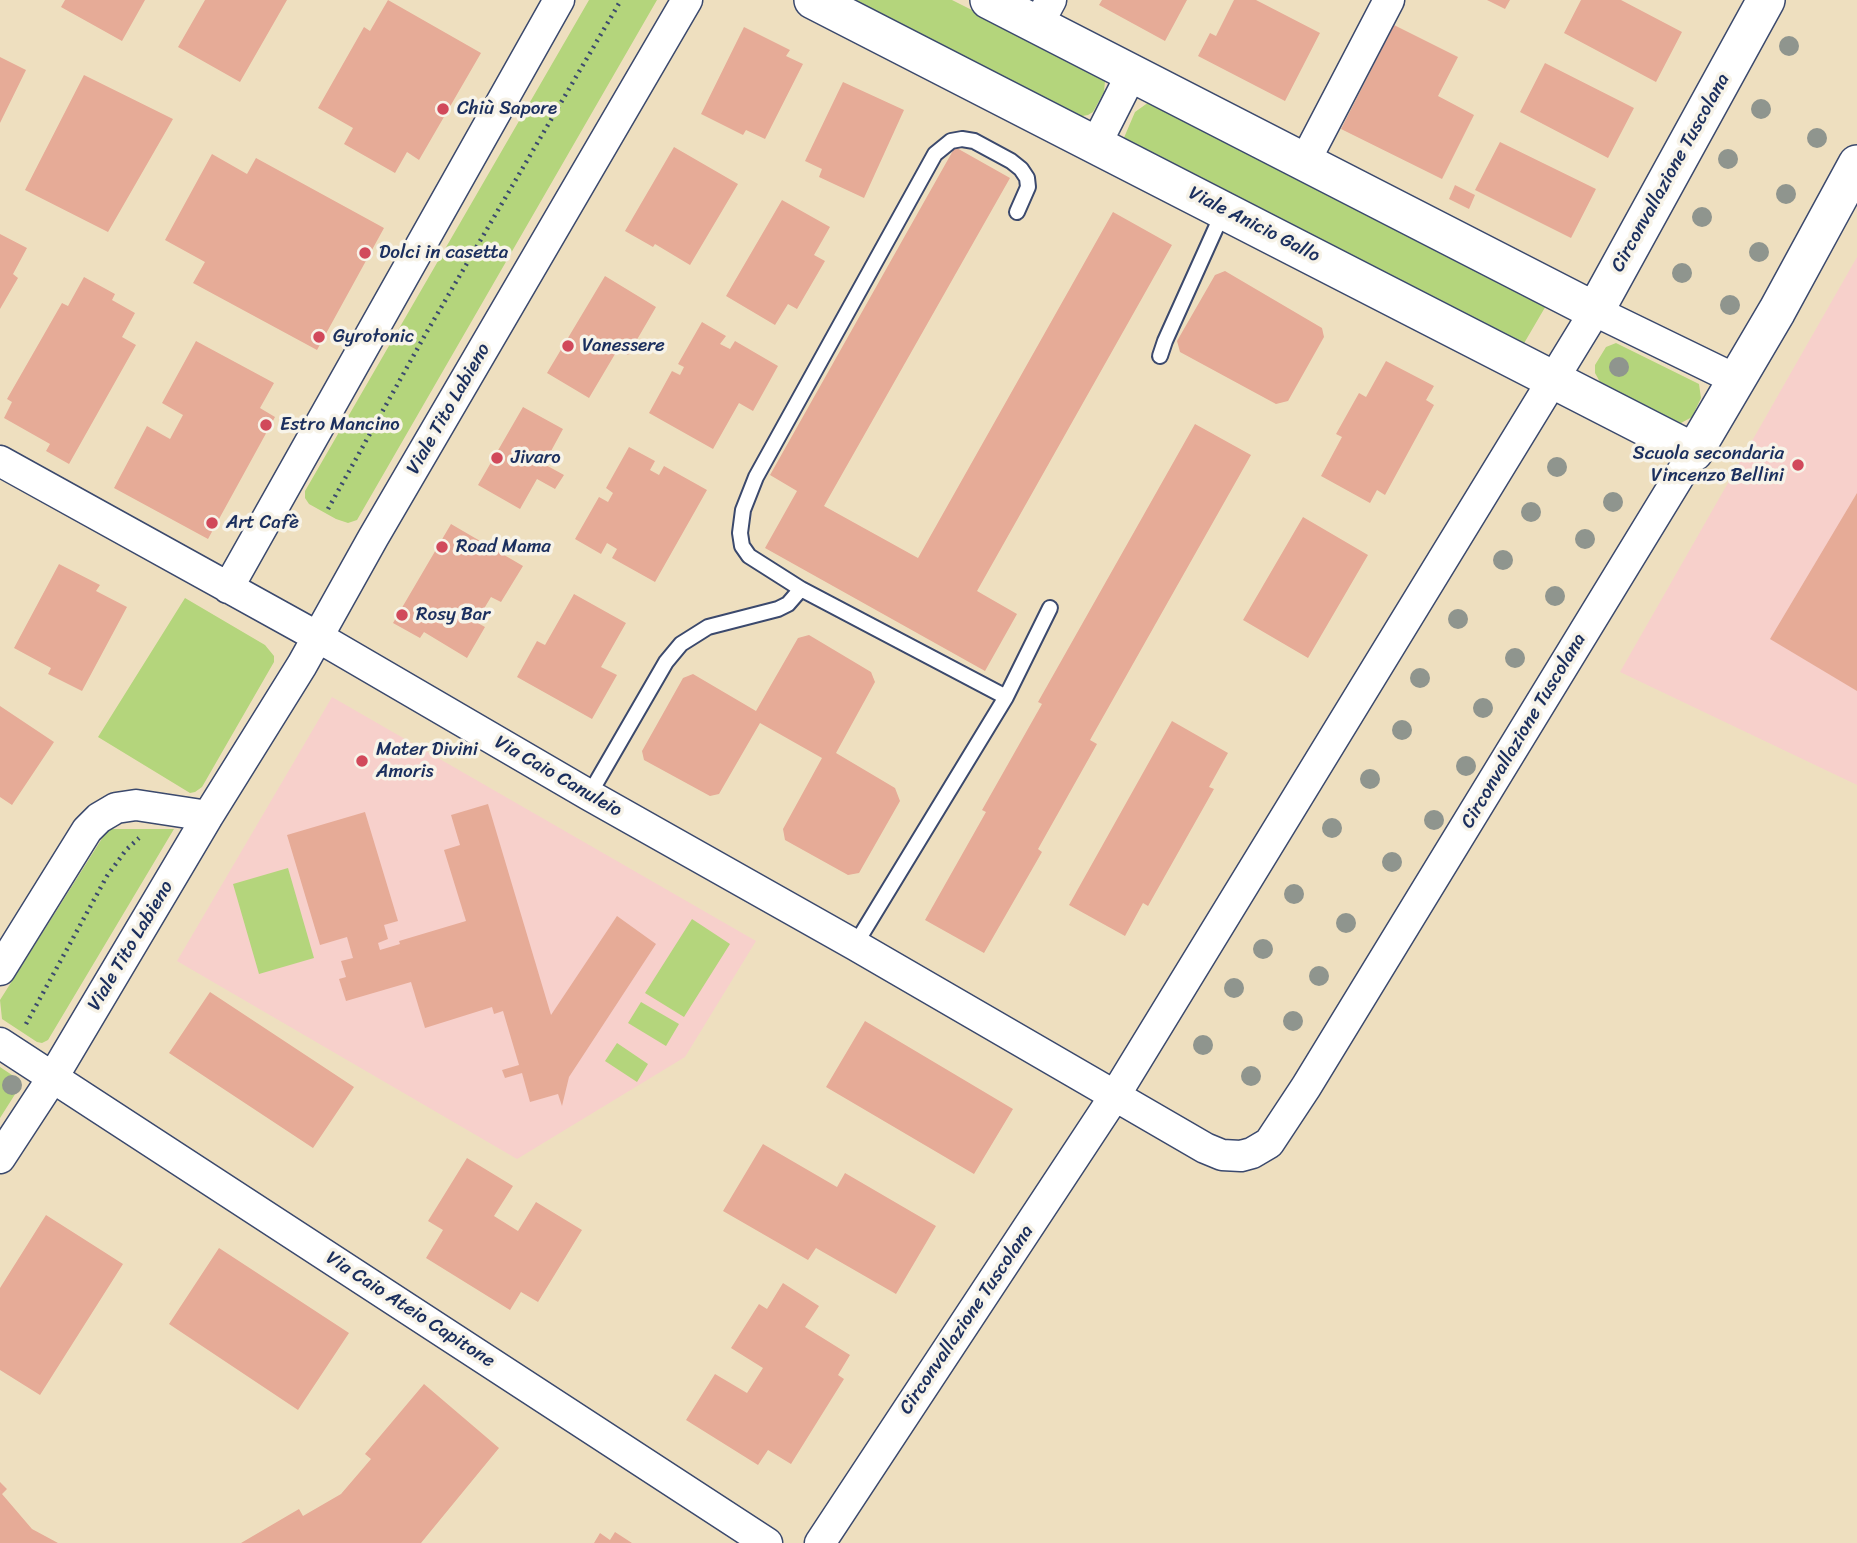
<!DOCTYPE html>
<meta charset="utf-8">
<style>
body{margin:0}
canvas{display:block;background:#eedfbf}
</style>
<canvas width="1857" height="1543"></canvas>
<script>
const ctx = document.querySelector('canvas').getContext('2d');
ctx.lineJoin = 'round';
function paint(path, color) {
  ctx.fillStyle = color;
  ctx.fill(path, 'evenodd');
}
function poly(rows) {
  const path = new Path2D();
  for (const r of rows) {
    path.moveTo(r[0], r[1]);
    for (let i = 2; i < r.length; i += 2) path.lineTo(r[i], r[i + 1]);
  }
  return path;
}
function strokePath(path, color, width, dash) {
  ctx.strokeStyle = color;
  ctx.lineWidth = width;
  ctx.lineCap = dash ? 'butt' : 'round';
  ctx.setLineDash(dash || []);
  ctx.stroke(path);
}
function drawText(font, color, halo, rows, align = 'center') {
  ctx.font = font + ' Sriracha,sans-serif';
  ctx.lineWidth = 7;
  ctx.setLineDash([]);
  ctx.textBaseline = 'middle';
  ctx.strokeStyle = halo;
  ctx.fillStyle = color;
  for (const [text, x, y, turn = 0] of rows) {
    ctx.save();
    ctx.translate(x, y);
    ctx.rotate((+turn || 0) * Math.PI / 180);
    ctx.textAlign = isNaN(turn) ? turn : align;
    if (halo) ctx.strokeText(text, 0, 0);
    ctx.fillText(text, 0, 0);
    ctx.restore();
  }
}
const built = poly([
 [1857,257,1857,785,1620,672],
 [332,697,756,941,685,1057,517,1159,177,961]
]);
const green = poly([
 [589,0,657,0,357,520,348,523,336,519,309,504,305,498,305,491],
 [841,0,952,0,1099,74,1105,81,1104,92,1093,112,1088,115,1077,117],
 [1149,102,1547,304,1523,345,1123,140,1135,112],
 [1616,343,1699,384,1701,398,1692,417,1681,423,1675,421,1600,382,1595,373,1595,365,1606,347],
 [185,598,265,645,274,656,274,662,202,787,195,792,190,793,98,737],
 [108,829,174,829,48,1040,42,1043,37,1042,2,1019,0,1000],
 [288,868,314,958,259,974,233,884],
 [692,919,730,944,684,1017,645,993],
 [641,1002,679,1024,666,1046,628,1023],
 [617,1043,648,1064,637,1082,605,1061],
 [0,1067,15,1077,19,1088,0,1118]
]);
const building = poly([
 [65,0,145,0,122,41,61,7],
 [205,0,287,0,240,82,178,47],
 [388,0,481,53,419,160,407,152,395,173,344,144,353,128,318,108,364,27,370,31],
 [1102,0,1187,0,1165,41,1099,5],
 [1234,0,1256,0,1320,33,1285,101,1198,56,1210,33,1216,36],
 [1487,0,1510,0,1505,9],
 [1581,0,1621,0,1682,32,1656,82,1564,33],
 [1394,25,1458,57,1438,96,1474,115,1442,179,1341,129],
 [744,27,790,50,786,56,803,64,765,139,746,130,743,135,701,114],
 [0,57,26,70,0,123],
 [1545,63,1634,108,1608,158,1520,112],
 [84,75,173,119,108,232,25,190],
 [843,82,904,110,864,198,819,177,822,169,805,161],
 [1500,142,1596,189,1571,238,1475,190],
 [674,147,738,184,690,265,655,244,653,247,625,231],
 [955,147,1010,178,824,506,918,558,1113,212,1172,245,977,591,1017,614,985,671,765,548,797,491,770,475],
 [212,154,247,174,256,158,384,228,317,350,193,283,205,262,165,240],
 [1455,185,1475,195,1469,209,1449,199],
 [782,200,830,227,814,255,825,261,797,309,788,304,775,325,726,296],
 [0,234,27,248,13,274,18,278,0,309],
 [1225,271,1322,328,1324,337,1288,401,1276,404,1180,352,1177,341,1215,275],
 [605,276,656,307,628,355,618,349,589,398,547,373],
 [84,277,115,294,112,300,135,313,122,337,136,345,69,464,46,451,50,444,4,418,12,402,7,399,62,303,68,306],
 [702,322,726,336,720,344,730,349,735,341,778,366,753,411,739,403,713,449,649,413,672,371,680,375,684,367,678,364],
 [196,341,274,383,260,408,275,417,208,539,114,488,147,426,170,439,183,415,162,403],
 [1386,361,1434,386,1426,400,1434,405,1385,495,1377,490,1370,503,1321,476,1342,437,1336,434,1359,393,1366,397],
 [523,407,563,429,544,464,564,475,555,489,537,479,520,509,478,485],
 [1195,424,1251,455,1090,740,1097,744,1038,849,1042,852,984,953,925,920,986,812,982,810,1042,704,1038,702],
 [629,447,655,461,650,470,659,475,664,466,707,490,655,582,612,558,617,549,607,543,601,554,575,539,599,497,608,502,613,493,606,488],
 [1857,493,1857,691,1770,639],
 [1303,517,1368,555,1308,658,1243,620],
 [451,524,523,566,501,602,491,597,476,622,485,627,467,658,424,632,420,638,393,623],
 [59,564,100,585,96,591,127,607,82,691,48,674,51,668,14,648],
 [574,594,626,623,601,667,617,675,592,719,517,677,537,641,545,645],
 [809,635,871,672,875,682,836,753,895,788,900,801,859,873,848,875,785,840,783,829,822,758,760,723,719,794,710,796,644,760,642,751,683,678,693,674,756,711,798,638],
 [0,706,54,742,12,805,0,797],
 [1172,721,1228,753,1209,787,1214,789,1148,906,1143,903,1125,936,1069,905],
 [488,804,551,1015,617,916,656,944,569,1077,562,1106,558,1094,530,1102,522,1073,505,1078,502,1070,519,1065,503,1011,494,1014,492,1007,425,1028,411,982,346,1001,339,979,346,977,341,961,353,958,347,937,320,945,287,835,365,812,398,921,384,925,388,939,378,943,380,950,400,944,399,941,466,921,444,850,460,845,451,815],
 [210,992,354,1087,313,1148,169,1053],
 [865,1021,1013,1109,974,1174,826,1087],
 [763,1144,837,1187,845,1173,936,1226,896,1294,816,1248,808,1260,723,1211],
 [467,1158,513,1186,494,1216,518,1231,536,1202,582,1230,538,1302,521,1292,510,1310,426,1258,443,1230,428,1221],
 [46,1215,123,1264,40,1395,0,1370,0,1288],
 [219,1248,349,1333,298,1410,169,1324],
 [783,1283,819,1306,805,1327,850,1355,838,1375,844,1379,791,1464,768,1450,758,1465,686,1420,715,1374,747,1393,763,1368,731,1348,759,1304,767,1309],
 [424,1384,499,1448,421,1543,241,1543,299,1509,303,1516,341,1494,371,1459,365,1454],
 [0,1482,7,1489,2,1494,32,1529,58,1543,0,1543],
 [615,1532,632,1543,594,1543,600,1533,610,1540]
]);
const path = poly([
 [328,509,425,335,621,0],
 [26,1024,107,876,126,850,139,838]
]);
const service = poly([
 [1160,356,1165,341,1224,210],
 [801,589,749,556,742,546,740,533,743,510,756,477,935,154,951,141,962,139,974,141,1011,161,1021,169,1027,178,1028,187,1017,212],
 [589,795,666,662,681,644,708,627,778,609,788,604,801,589,1006,697],
 [855,945,1006,697,1050,608]
]);
const minor = poly([
 [1038,24,1051,0],
 [1096,144,1132,73],
 [1305,161,1389,0],
 [0,461,318,637,589,795,855,945,1205,1148,1222,1155,1241,1156,1252,1153,1269,1143,1306,1087,1694,452],
 [228,588,559,0],
 [0,970,87,830,99,818,116,808,136,805,208,816],
 [0,1043,767,1543],
 [0,1158,53,1077,208,816,302,665,373,538,687,0],
 [820,1543,1114,1097,1595,311,1737,380]
]);
const tertiary = poly([
 [813,0,1694,452,1777,311,1857,164],
 [989,0,1595,311,1766,0]
]);
const trees = [
 [1789,46],
 [1761,109],
 [1817,138],
 [1728,159],
 [1786,194],
 [1702,217],
 [1759,252],
 [1682,273],
 [1730,305],
 [1619,367],
 [1557,467],
 [1613,502],
 [1531,512],
 [1585,539],
 [1503,560],
 [1555,596],
 [1458,619],
 [1515,658],
 [1420,678],
 [1483,708],
 [1402,730],
 [1466,766],
 [1370,779],
 [1434,820],
 [1332,828],
 [1392,862],
 [1294,894],
 [1346,923],
 [1263,949],
 [1319,976],
 [1234,988],
 [1293,1021],
 [1203,1045],
 [1251,1076],
 [12,1085]
];
const markers = [
 [443,109,7,"#d1495b"],
 [365,253,7,"#d1495b"],
 [319,337,7,"#d1495b"],
 [568,346,7,"#d1495b"],
 [266,425,7,"#d1495b"],
 [497,458,7,"#d1495b"],
 [1798,465,7,"#d1495b"],
 [212,523,7,"#d1495b"],
 [442,547,7,"#d1495b"],
 [402,615,7,"#d1495b"],
 [362,761,7,"#d1495b"]
];
const poiNames = [
 ["Chiù Sapore",457,109],
 ["Dolci in casetta",379,253],
 ["Gyrotonic",333,337],
 ["Vanessere",582,346],
 ["Estro Mancino",280,425],
 ["Scuola secondaria",1784,454,"right"],
 ["Vincenzo Bellini",1784,476,"right"],
 ["Jivaro",511,458],
 ["Art Cafè",226,523],
 ["Road Mama",456,547],
 ["Rosy Bar",416,615],
 ["Mater Divini",376,750],
 ["Amoris",376,772]
];
const streetNames = [
 ["Circonvallazione Tuscolana",1671,173,-61],
 ["Viale Anicio Gallo",1254,225,27],
 ["Viale Tito Labieno",449,409,-60],
 ["Circonvallazione Tuscolana",1524,731,-59],
 ["Via Caio Canuleio",558,777,30],
 ["Viale Tito Labieno",131,946,-59],
 ["Via Caio Ateio Capitone",410,1310,33],
 ["Circonvallazione Tuscolana",967,1320,-56]
];
paint(built, '#f7d0cb');
paint(green, '#b4d57c');
paint(building, '#e6ab97');
strokePath(service, '#3b496d', 18);
strokePath(minor, '#3b496d', 33);
strokePath(tertiary, '#3b496d', 40);
strokePath(path, '#3b496d', 4.5, [2, 5]);
strokePath(service, '#fff', 14);
strokePath(minor, '#fff', 30);
strokePath(tertiary, '#fff', 37);
ctx.fillStyle = '#8f958e';
for (const [x, y] of trees) {
  ctx.beginPath();
  ctx.arc(x, y, 10, 0, 2 * Math.PI);
  ctx.fill();
}
for (const [x, y, r, color] of markers) {
  const dot = new Path2D();
  dot.arc(x, y, r, 0, 2 * Math.PI);
  ctx.fillStyle = color;
  ctx.fill(dot);
  strokePath(dot, '#f7f3e8', 2.5);
}
drawText('19px', '#1b2f5e', '#f7f3e8', poiNames, 'left');
drawText('19px', '#1b2f5e', '#f7f3e8', streetNames);
</script>
